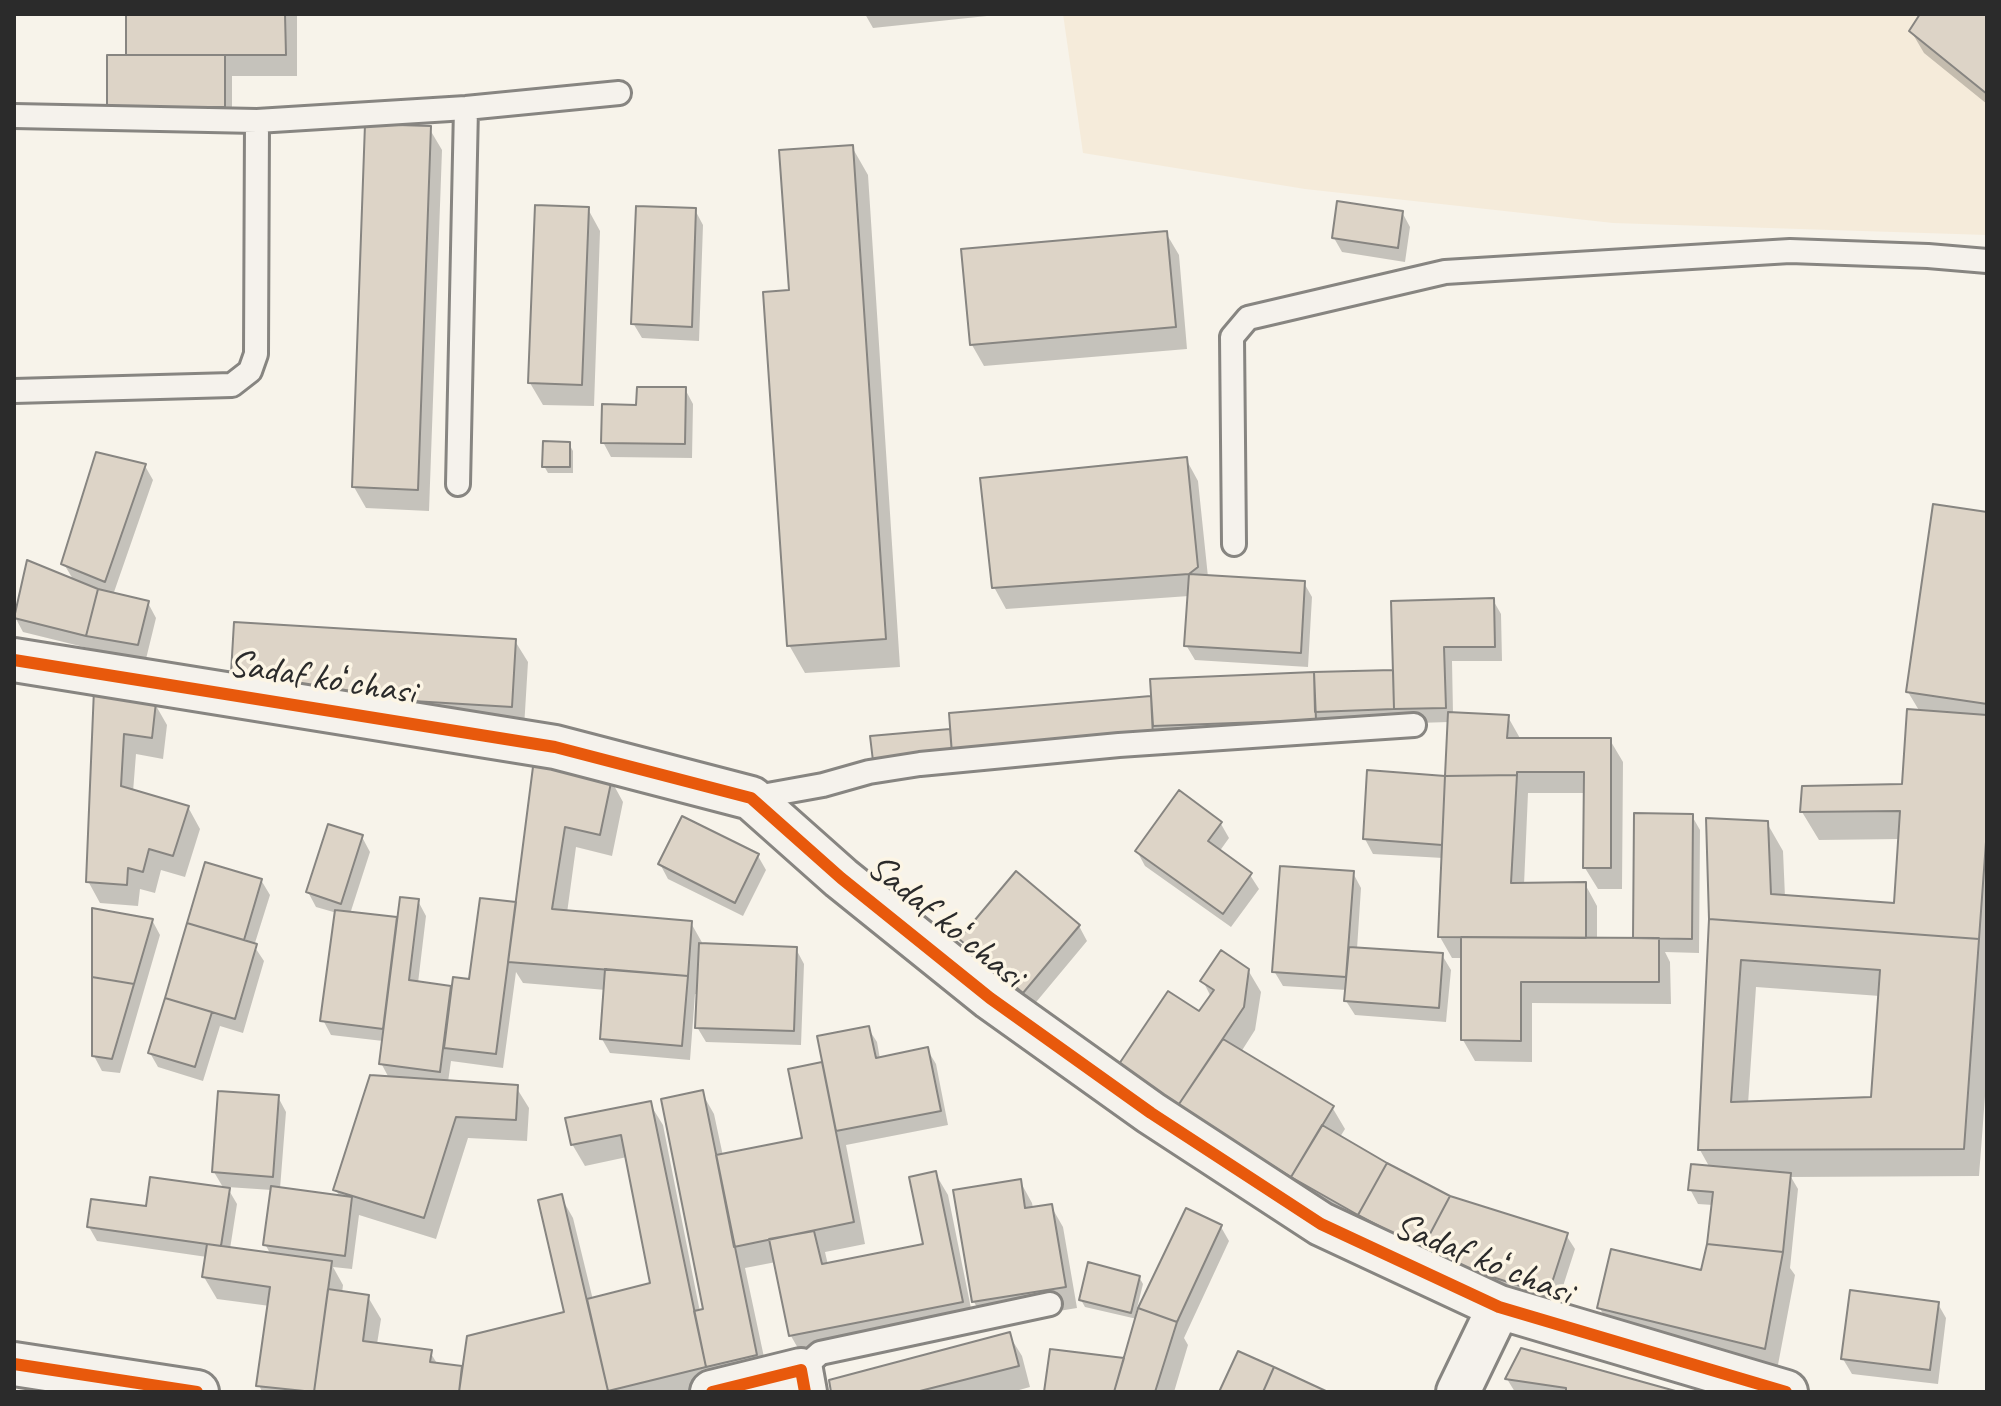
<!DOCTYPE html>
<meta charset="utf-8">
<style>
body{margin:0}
#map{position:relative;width:2001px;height:1406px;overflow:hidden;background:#f7f3ea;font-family:Caveat,sans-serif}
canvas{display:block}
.frame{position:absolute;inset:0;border:16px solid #2b2b2b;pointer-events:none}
</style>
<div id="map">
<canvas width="2001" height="1406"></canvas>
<div class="frame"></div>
</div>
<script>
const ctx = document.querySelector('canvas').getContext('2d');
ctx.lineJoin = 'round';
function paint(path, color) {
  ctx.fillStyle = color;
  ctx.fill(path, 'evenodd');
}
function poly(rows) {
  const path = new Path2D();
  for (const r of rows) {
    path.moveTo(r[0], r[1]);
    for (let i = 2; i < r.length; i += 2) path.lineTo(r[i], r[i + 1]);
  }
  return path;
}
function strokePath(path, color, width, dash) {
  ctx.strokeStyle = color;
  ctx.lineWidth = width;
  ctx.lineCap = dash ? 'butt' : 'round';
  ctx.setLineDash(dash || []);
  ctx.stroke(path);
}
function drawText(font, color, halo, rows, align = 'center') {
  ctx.font = font + ' Caveat,sans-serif';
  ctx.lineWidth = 7;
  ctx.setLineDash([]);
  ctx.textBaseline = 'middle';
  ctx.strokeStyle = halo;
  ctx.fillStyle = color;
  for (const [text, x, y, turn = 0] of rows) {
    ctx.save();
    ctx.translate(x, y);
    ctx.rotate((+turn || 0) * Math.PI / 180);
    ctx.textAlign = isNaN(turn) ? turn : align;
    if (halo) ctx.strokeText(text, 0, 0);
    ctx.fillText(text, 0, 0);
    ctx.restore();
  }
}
const built = poly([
 [1063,14,1987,14,1987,235,1613,223,1305,189,1083,153]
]);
const shadow = poly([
 [128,14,297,14,297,76,232,76,232,121,109,107,129,57],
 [865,14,1006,14,873,28],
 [1923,14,1987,14,1987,104,1924,53,1911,31],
 [429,128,442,150,429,511,366,508,354,487],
 [852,147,868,175,900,667,805,673,789,645,791,292],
 [588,209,600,231,594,406,543,405,530,383],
 [695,210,703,225,699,341,642,338,633,323],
 [1402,212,1410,227,1405,262,1342,252,1334,238],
 [1166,233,1179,255,1187,349,984,366,972,345],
 [685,389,693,404,692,458,611,457,603,442,638,407],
 [569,444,573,451,573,473,548,473,544,466],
 [1186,459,1198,481,1208,577,1304,583,1312,597,1308,667,1195,660,1186,645,1189,596,1006,609,994,587],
 [145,466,153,480,113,595,148,603,156,618,146,659,96,650,23,632,15,617,74,581,64,564],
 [1987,514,1987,1070,1979,1176,1791,1177,1798,1189,1790,1268,1795,1275,1777,1370,1612,1329,1599,1307,1702,1273,1713,1205,1698,1204,1690,1189,1710,1168,1700,1150,1767,823,1783,851,1785,897,1896,905,1900,839,1819,840,1802,812,1904,786,1920,712,1908,692],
 [1756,987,1880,996,1872,1099,1748,1104],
 [1493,600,1501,614,1502,661,1452,661,1453,714,1508,717,1521,740,1610,740,1623,762,1622,889,1598,889,1585,868,1585,793,1528,793,1524,885,1585,884,1597,906,1597,940,1635,940,1692,816,1700,830,1699,953,1665,952,1670,962,1671,1004,1532,1003,1532,1062,1475,1061,1463,1040,1463,958,1452,958,1440,937,1443,858,1373,854,1365,839,1447,783,1449,722,1322,726,878,768,949,731,953,738,951,715,1153,698,1395,672],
 [515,641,528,662,524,728,244,711],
 [96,692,155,704,167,725,163,759,136,754,133,792,188,807,200,829,185,877,161,870,155,893,140,889,138,906,100,903,88,881],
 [535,762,611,780,623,802,612,856,576,847,567,913,691,923,704,946,796,949,804,964,801,1045,706,1042,697,1027,699,995,695,994,690,1060,610,1053,602,1039,606,990,523,983,516,972,503,1068,451,1061,448,1082,516,1087,529,1108,527,1141,468,1138,436,1239,359,1215,352,1269,333,1267,343,1285,342,1293,368,1297,381,1319,377,1344,430,1352,438,1365,464,1368,566,1314,561,1197,573,1218,593,1300,653,1284,627,1157,585,1166,572,1144,650,1104,663,1125,700,1312,706,1310,702,1093,714,1114,723,1156,804,1140,791,1070,824,1064,868,1028,877,1042,880,1059,927,1049,936,1064,948,1125,846,1145,865,1244,825,1252,828,1265,925,1246,935,1173,948,1195,974,1323,803,1357,791,1336,776,1262,745,1268,768,1376,703,1392,262,1392,259,1385,270,1306,217,1299,204,1277,207,1257,97,1241,89,1227,147,1208,224,1189,214,1172,278,1097,286,1112,280,1189,340,1197,335,1189,389,1078,381,1063,383,1041,331,1035,323,1020,337,913,316,907,308,892,362,837,370,852,350,914,399,919,418,901,426,916,418,983,453,988,471,981,517,905],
 [227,1187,272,1190,265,1244,271,1255,230,1249,237,1204],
 [1221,824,1229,838,1219,852,1250,875,1259,889,1231,927,1145,866,1137,851],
 [758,856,766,870,743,916,668,879,660,864],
 [207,865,261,880,270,895,254,946,264,961,243,1033,220,1026,203,1081,158,1067,150,1053],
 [1353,873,1361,888,1357,949,1442,955,1451,970,1446,1022,1355,1015,1346,1001,1347,990,1283,986,1274,971],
 [152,920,160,935,120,1073,102,1071,94,1056],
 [1079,926,1087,941,1032,1007,969,954,961,940],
 [1248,970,1261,992,1255,1030,1241,1052,1332,1107,1345,1129,1340,1137,1449,1198,1566,1235,1575,1249,1556,1308,1368,1229,1132,1089,1200,1014,1211,997,1203,981],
 [1020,1181,1032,1203,1033,1208,1051,1206,1063,1227,1077,1308,986,1323,974,1302],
 [1221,1227,1229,1241,1184,1338,1188,1345,1174,1392,1046,1392,1125,1360,1137,1319,1085,1307,1081,1300,1139,1277,1143,1284,1135,1316,1137,1317],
 [1938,1304,1946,1318,1938,1384,1852,1374,1843,1359],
 [1009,1335,1022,1356,1030,1387,1012,1392,833,1392],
 [1507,1379,1672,1392,1515,1392]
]);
const building = poly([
 [126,14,285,14,286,55,126,55,126,14],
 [1920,14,1987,14,1987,94,1909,31,1920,14],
 [107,55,225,55,225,107,107,107,107,55],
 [365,124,431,126,418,490,352,487,365,124],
 [853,145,886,639,787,646,763,292,789,290,779,150,853,145],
 [1337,201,1403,211,1398,248,1332,238,1337,201],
 [535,205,589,207,582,385,528,383,535,205],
 [636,206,696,208,692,327,631,324,636,206],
 [1167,231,1176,327,970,345,961,249,1167,231],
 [637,387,686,387,685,444,601,443,602,404,636,405,637,387],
 [543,441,570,442,570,467,542,467,543,441],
 [96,452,146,464,105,582,61,564,96,452],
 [1187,457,1198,567,1189,574,992,588,980,478,1187,457],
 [1933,504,1987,512,1987,704,1906,692,1933,504],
 [27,560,98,589,86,636,14,618,27,560],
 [1189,574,1305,581,1301,653,1184,646,1189,574],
 [98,589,149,601,138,645,86,636,98,589],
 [1494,598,1495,647,1444,647,1446,708,1394,709,1391,601,1494,598],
 [234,622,516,639,512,707,230,690,234,622],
 [1393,670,1394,709,1315,712,1314,672,1393,670],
 [1314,672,1316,720,1153,726,1150,679,1314,672],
 [94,689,156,702,152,738,124,734,121,786,189,806,173,856,149,849,143,872,128,868,127,885,86,882,94,689],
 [1151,696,1153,737,952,754,949,713,1151,696],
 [1907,709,1987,715,1987,828,1979,939,1709,919,1706,818,1768,821,1771,894,1894,903,1900,811,1800,812,1802,786,1902,784,1907,709],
 [1448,712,1509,715,1507,738,1611,738,1611,868,1583,868,1584,772,1517,772,1517,775,1445,776,1448,712],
 [950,729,952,754,873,761,870,736,950,729],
 [534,759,612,778,600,835,565,827,552,909,692,921,688,976,508,962,534,759],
 [1367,770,1445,776,1442,845,1363,839,1367,770],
 [1517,775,1511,883,1586,882,1586,938,1438,937,1445,776,1517,775],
 [1179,790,1222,822,1208,841,1252,873,1223,914,1135,851,1179,790],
 [1634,813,1693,814,1692,939,1633,938,1634,813],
 [682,816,759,854,735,903,658,864,682,816],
 [328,824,363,835,341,904,306,892,328,824],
 [205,862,262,879,244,940,187,923,205,862],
 [1280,866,1354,871,1346,977,1272,972,1280,866],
 [1016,871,1080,925,1023,993,959,939,1016,871],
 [400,897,419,899,409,980,451,986,440,1072,379,1064,400,897],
 [480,898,516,902,496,1054,444,1048,453,977,469,979,480,898],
 [92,908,153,919,134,984,92,977,92,908],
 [335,910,397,917,383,1029,320,1021,335,910],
 [1709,919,1979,939,1964,1149,1698,1150,1709,919],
 [1741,960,1880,970,1871,1097,1731,1102,1741,960],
 [187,923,257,944,235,1019,165,998,187,923],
 [1461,937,1659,938,1659,982,1521,982,1521,1041,1461,1040,1461,937],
 [699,943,797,947,794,1031,695,1028,699,943],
 [1349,947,1443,953,1439,1008,1344,1001,1349,947],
 [1221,950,1249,969,1244,1007,1177,1107,1117,1067,1168,991,1199,1011,1214,990,1200,981,1221,950],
 [605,969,688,976,682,1046,600,1039,605,969],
 [92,977,134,984,112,1059,92,1056,92,977],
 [165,998,212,1012,195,1067,148,1053,165,998],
 [869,1026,876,1058,928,1047,941,1111,836,1131,817,1036,869,1026],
 [1223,1039,1334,1106,1291,1177,1177,1107,1223,1039],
 [822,1062,854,1222,734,1247,716,1155,802,1138,788,1069,822,1062],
 [370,1075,518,1085,516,1120,456,1117,424,1218,333,1190,370,1075],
 [703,1090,757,1355,706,1367,694,1311,703,1309,661,1099,703,1090],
 [218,1091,279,1095,273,1177,212,1172,218,1091],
 [651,1101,706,1367,608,1391,587,1299,650,1283,621,1135,571,1145,565,1118,651,1101],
 [1322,1125,1387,1163,1358,1215,1291,1177,1322,1125],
 [1387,1163,1450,1196,1422,1249,1358,1215,1387,1163],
 [1691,1164,1791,1173,1783,1252,1707,1244,1713,1192,1688,1190,1691,1164],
 [936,1171,963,1302,789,1336,769,1239,814,1231,822,1264,923,1244,909,1177,936,1171],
 [150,1177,230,1188,221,1246,87,1227,91,1199,146,1206,150,1177],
 [1021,1179,1025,1208,1052,1204,1066,1287,972,1302,953,1190,1021,1179],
 [271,1186,352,1197,345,1256,263,1245,271,1186],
 [562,1194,608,1391,459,1392,467,1336,564,1312,538,1200,562,1194],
 [1450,1196,1568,1233,1548,1295,1474,1271,1422,1249,1450,1196],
 [1186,1208,1222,1225,1177,1322,1138,1308,1186,1208],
 [207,1244,332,1261,314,1392,256,1386,270,1287,202,1277,207,1244],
 [1707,1244,1783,1252,1765,1349,1597,1308,1611,1249,1701,1270,1707,1244],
 [1088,1262,1140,1276,1131,1313,1079,1300,1088,1262],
 [328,1289,369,1295,363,1341,432,1350,430,1362,462,1366,459,1392,314,1392,328,1289],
 [1850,1290,1939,1302,1930,1370,1841,1359,1850,1290],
 [1138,1308,1177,1322,1155,1392,1114,1392,1138,1308],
 [1010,1332,1019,1366,916,1392,831,1392,829,1380,1010,1332],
 [1521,1348,1679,1392,1566,1392,1566,1388,1505,1379,1521,1348],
 [1050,1349,1124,1358,1114,1392,1044,1392,1050,1349],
 [1238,1351,1274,1367,1263,1392,1219,1392,1238,1351],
 [1274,1367,1328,1392,1263,1392,1274,1367]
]);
const service = poly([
 [14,116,257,121,466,108,619,93],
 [14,391,232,385,250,371,256,354,257,121],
 [458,484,466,108],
 [1234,544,1232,337,1248,318,1445,272,1790,251,1928,256,1987,261],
 [751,798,823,785,869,772,920,764,1119,745,1414,725],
 [801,1370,820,1353,1050,1304]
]);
const minor = poly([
 [14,660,555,747,751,798,841,878,990,998,1151,1113,1321,1224,1499,1307,1786,1392],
 [14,1364,197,1392],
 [712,1392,801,1370,805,1392],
 [1458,1392,1499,1307]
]);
const cycleway = poly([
 [14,660,555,747,751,798,841,878,990,998,1151,1113,1321,1224,1499,1307,1786,1392],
 [14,1364,197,1392],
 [712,1392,801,1370,805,1392]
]);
const streetNames = [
 ["Sadaf koʻchasi",322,679,9],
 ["Sadaf koʻchasi",945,922,39],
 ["Sadaf koʻchasi",1483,1260,22]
];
paint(built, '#f5ebda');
paint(shadow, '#0003');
paint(building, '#ddd4c7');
strokePath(building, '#878581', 2);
strokePath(service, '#878581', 28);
strokePath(minor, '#878581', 48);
strokePath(service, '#f5f2ec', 22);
strokePath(minor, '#f5f2ec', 42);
strokePath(cycleway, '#e8590c', 12);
drawText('38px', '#2b2b2b', '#fcf5e5', streetNames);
</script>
